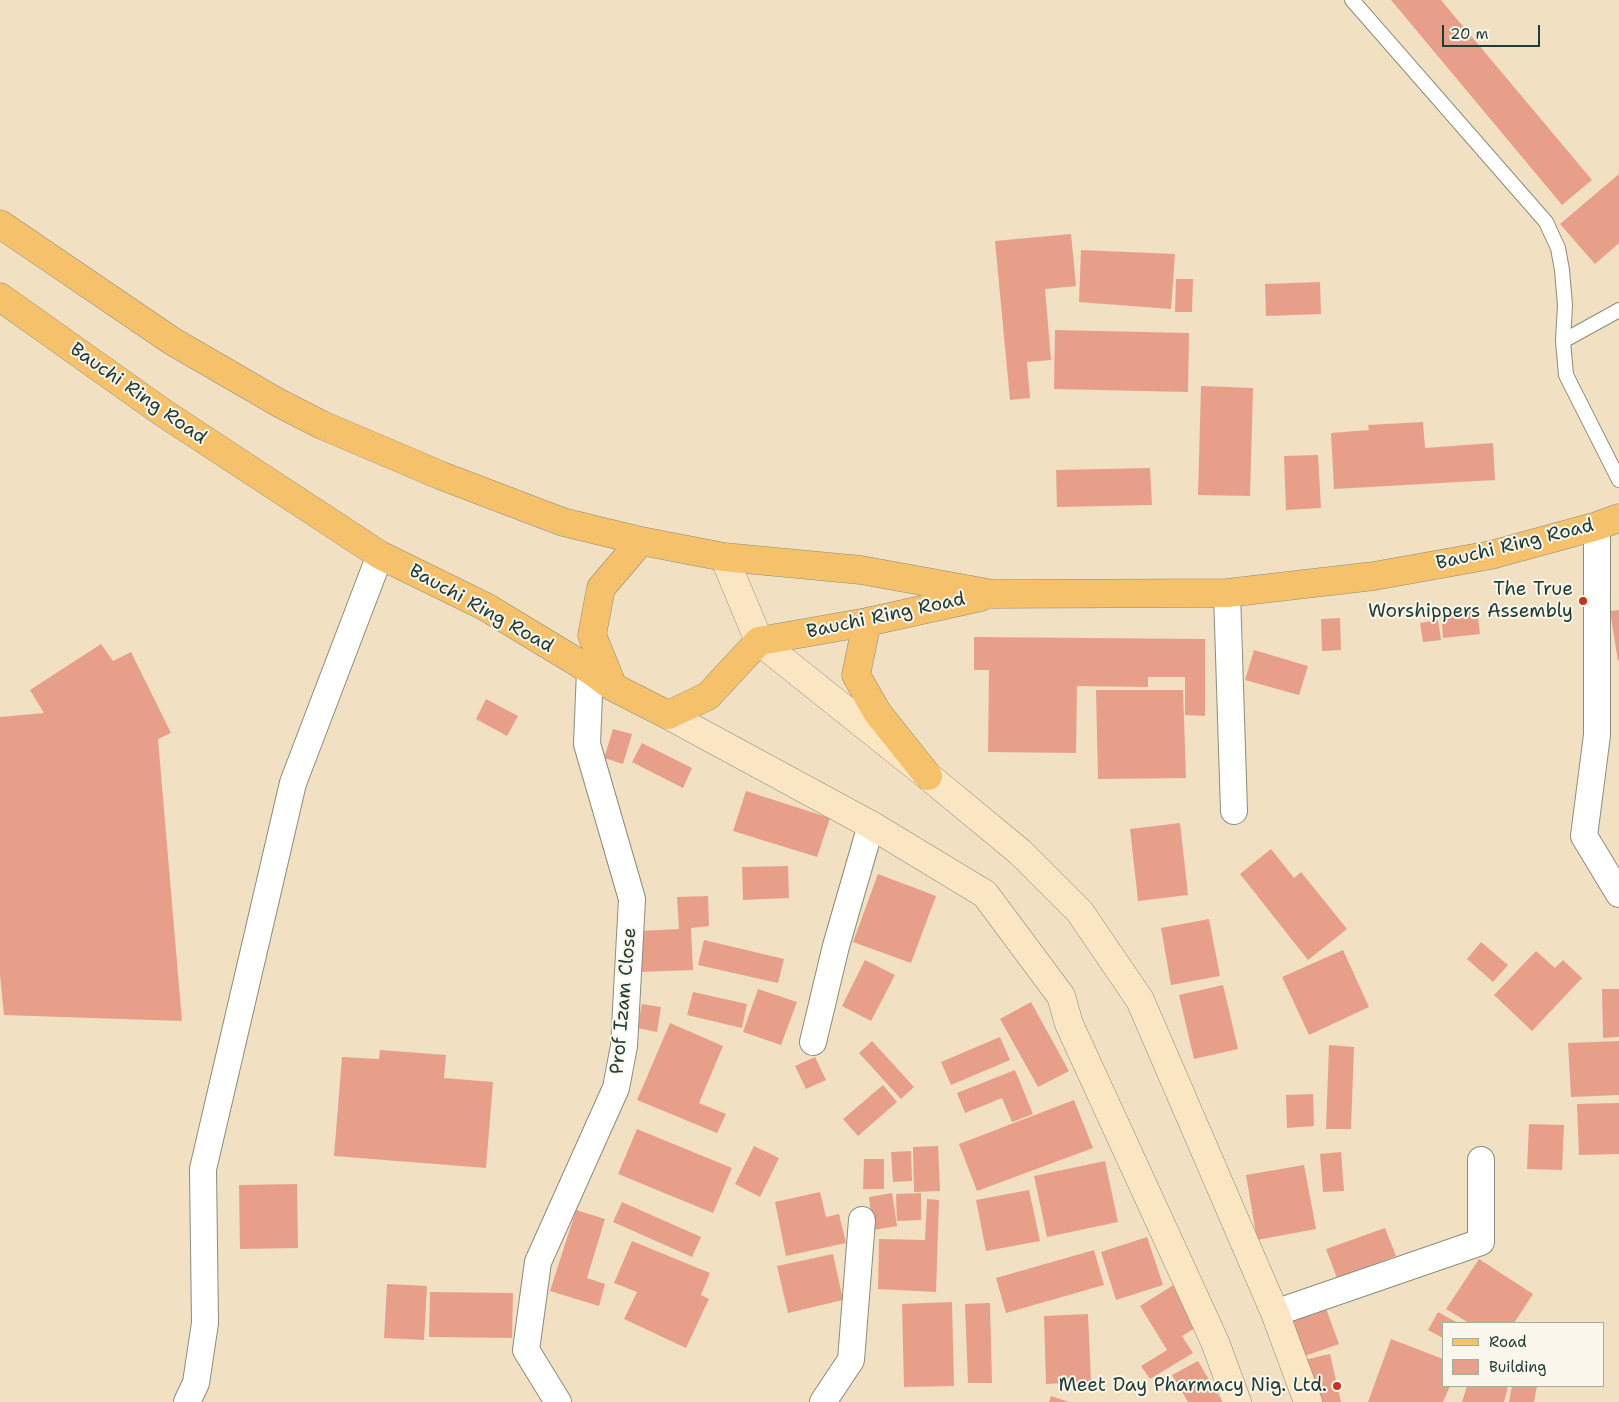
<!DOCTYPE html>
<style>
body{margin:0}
#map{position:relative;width:1619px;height:1402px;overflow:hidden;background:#f2e0c2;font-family:"Shantell Sans",sans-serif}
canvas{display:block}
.legend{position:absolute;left:1442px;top:1322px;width:162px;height:65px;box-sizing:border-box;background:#fbf7ec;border:1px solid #a3ada2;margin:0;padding:6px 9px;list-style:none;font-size:15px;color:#1f3d34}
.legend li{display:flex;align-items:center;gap:10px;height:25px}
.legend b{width:25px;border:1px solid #a3ada2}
.scale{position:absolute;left:1442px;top:25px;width:98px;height:22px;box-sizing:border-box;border:2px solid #1f3d34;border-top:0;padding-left:6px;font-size:15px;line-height:18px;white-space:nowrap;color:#1f3d34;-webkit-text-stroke:4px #fbf7ec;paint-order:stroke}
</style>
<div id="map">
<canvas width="1619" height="1402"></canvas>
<ul class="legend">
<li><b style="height:6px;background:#f6c16b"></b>Road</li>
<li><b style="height:14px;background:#e89f8a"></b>Building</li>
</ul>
<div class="scale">20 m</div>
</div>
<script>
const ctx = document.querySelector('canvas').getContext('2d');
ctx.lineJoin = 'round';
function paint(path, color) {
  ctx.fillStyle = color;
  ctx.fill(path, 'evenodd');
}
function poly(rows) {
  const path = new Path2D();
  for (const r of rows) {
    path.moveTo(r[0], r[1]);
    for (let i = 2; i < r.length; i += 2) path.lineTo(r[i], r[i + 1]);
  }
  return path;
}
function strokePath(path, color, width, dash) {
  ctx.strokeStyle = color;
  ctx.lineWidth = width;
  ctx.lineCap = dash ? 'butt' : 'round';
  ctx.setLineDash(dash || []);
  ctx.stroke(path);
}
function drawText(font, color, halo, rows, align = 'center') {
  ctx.font = font + ' "Shantell Sans",sans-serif';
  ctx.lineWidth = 4;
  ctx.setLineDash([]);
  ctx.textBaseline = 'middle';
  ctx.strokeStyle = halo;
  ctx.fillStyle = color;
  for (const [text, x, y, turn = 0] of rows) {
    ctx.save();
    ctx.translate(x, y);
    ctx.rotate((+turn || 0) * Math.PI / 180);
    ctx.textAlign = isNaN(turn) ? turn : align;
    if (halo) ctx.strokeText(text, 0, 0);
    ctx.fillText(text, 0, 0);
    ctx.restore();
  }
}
const building = poly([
 [1391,0,1441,0,1592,180,1562,205],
 [1619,174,1619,243,1595,264,1560,224],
 [1071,234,1076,286,1045,289,1051,360,1027,362,1030,398,1010,400,995,241],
 [1081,250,1175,254,1171,309,1079,302],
 [1176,279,1193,279,1192,312,1175,312],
 [1320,282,1321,314,1266,316,1265,284],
 [1055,330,1189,333,1188,392,1054,389],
 [1201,386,1253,388,1250,496,1198,495],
 [1423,422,1425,448,1493,443,1495,480,1334,489,1331,433,1369,430,1368,425],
 [1318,455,1321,508,1286,510,1284,456],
 [1150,468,1152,505,1057,507,1056,470],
 [1477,609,1480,634,1443,638,1441,613],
 [1619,610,1619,661,1618,661,1610,611],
 [1340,618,1341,650,1322,651,1321,619],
 [1438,620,1441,640,1423,642,1420,623],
 [974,637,1205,639,1205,716,1185,715,1185,677,1148,677,1148,687,1077,686,1076,753,988,752,989,670,974,670],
 [101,644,113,661,131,652,171,733,158,739,182,1021,4,1015,0,975,0,717,44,713,30,690],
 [1254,650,1308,666,1299,695,1245,680],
 [1096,690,1183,690,1186,778,1098,779],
 [486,699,518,716,507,736,476,719],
 [613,729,632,734,623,764,604,758],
 [642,743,692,768,683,788,632,762],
 [746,791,830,818,817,857,733,831],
 [1180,823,1188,895,1138,901,1130,829],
 [1271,849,1294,878,1301,872,1347,929,1308,960,1240,874],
 [788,866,789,898,743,900,742,867],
 [878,874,936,896,911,963,853,942],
 [708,896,709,926,691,928,693,970,639,972,637,931,679,929,677,897],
 [1209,919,1220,976,1171,985,1161,928],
 [704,940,784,959,778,983,698,965],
 [1481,942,1508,965,1493,982,1467,959],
 [1343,950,1369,1007,1309,1035,1282,977],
 [1536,951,1555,968,1563,960,1582,978,1532,1031,1494,995],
 [865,960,895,975,871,1021,842,1006],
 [1223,985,1238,1049,1194,1059,1179,995],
 [758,989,797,1002,781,1045,743,1032],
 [1602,989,1619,989,1619,1037,1603,1038],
 [693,992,747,1004,742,1028,687,1015],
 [1031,1002,1069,1071,1038,1087,1000,1019],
 [642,1004,661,1007,657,1032,637,1028],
 [670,1023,723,1046,699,1103,726,1114,717,1133,637,1100],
 [1000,1037,1010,1060,951,1085,941,1062],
 [872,1041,914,1087,901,1099,859,1053],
 [1619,1041,1619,1095,1571,1097,1568,1043],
 [1329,1045,1354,1047,1351,1129,1326,1129],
 [380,1050,446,1055,444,1078,493,1082,486,1168,334,1156,342,1057,379,1059],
 [815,1057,826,1080,806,1089,795,1066],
 [1015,1070,1033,1114,1012,1122,1002,1098,965,1113,957,1093],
 [883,1085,897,1102,858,1136,843,1119],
 [1313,1094,1314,1126,1287,1128,1286,1095],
 [1074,1100,1093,1148,977,1191,959,1144],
 [1619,1103,1619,1154,1579,1155,1577,1104],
 [1529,1124,1564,1125,1562,1170,1527,1169],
 [637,1129,732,1168,713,1213,618,1174],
 [754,1146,779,1158,760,1197,735,1184],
 [938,1146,940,1191,914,1192,913,1147],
 [911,1151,912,1181,893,1182,891,1152],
 [1341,1152,1344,1191,1323,1192,1320,1154],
 [864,1159,884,1159,884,1189,863,1189],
 [1105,1161,1118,1222,1047,1237,1034,1176],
 [1304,1165,1316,1229,1257,1240,1246,1175],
 [297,1184,298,1248,240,1249,239,1185],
 [1029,1190,1040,1241,986,1251,976,1200],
 [820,1192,826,1217,839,1214,846,1243,786,1256,775,1202],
 [892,1193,897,1226,873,1230,869,1197],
 [921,1193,921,1220,897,1221,896,1194],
 [927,1199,939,1200,936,1292,878,1289,879,1239,925,1240],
 [622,1202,701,1237,692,1257,613,1222],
 [576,1210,605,1219,587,1278,605,1284,599,1306,550,1291],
 [1385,1228,1396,1256,1337,1278,1326,1249],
 [1147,1237,1163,1285,1116,1300,1101,1252],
 [632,1241,710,1273,701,1295,709,1299,686,1348,624,1319,637,1292,614,1283],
 [1094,1250,1104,1285,1006,1313,996,1278],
 [833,1254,843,1300,788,1313,777,1266],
 [1479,1259,1533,1294,1514,1323,1469,1323,1446,1309],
 [387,1284,427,1286,424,1340,384,1338],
 [1175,1284,1200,1325,1182,1336,1193,1353,1150,1379,1141,1366,1167,1350,1140,1306],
 [430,1292,513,1293,512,1338,429,1337],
 [952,1302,954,1386,904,1387,902,1304],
 [990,1303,992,1383,968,1383,965,1304],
 [1325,1306,1339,1344,1299,1358,1286,1319],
 [1438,1312,1458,1323,1443,1323,1443,1338,1428,1330],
 [1088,1314,1091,1382,1046,1384,1044,1316],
 [1391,1339,1443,1359,1443,1386,1450,1386,1443,1402,1368,1402],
 [1330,1354,1341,1402,1313,1402,1304,1360],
 [1198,1361,1222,1402,1188,1402,1172,1375],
 [1467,1386,1508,1386,1504,1402,1462,1402],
 [1512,1386,1537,1386,1534,1402,1509,1402],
 [1051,1396,1069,1402,1049,1402]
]);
const lane = poly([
 [1352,0,1546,222,1558,248,1562,270,1565,305,1563,341,1566,375,1619,480],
 [1563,341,1619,310]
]);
const street = poly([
 [1597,526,1597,735,1584,836,1619,894],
 [1227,593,1234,811],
 [813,1042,836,946,871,825],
 [1275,1313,1481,1242,1481,1160],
 [187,1402,196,1383,205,1323,203,1169,293,783,380,555],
 [558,1402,526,1350,538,1262,616,1088,624,1046,632,899,587,744,590,670],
 [823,1402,851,1360,862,1220]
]);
const secondary = poly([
 [724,557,759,641,928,776,1020,852,1080,912,1140,1000,1275,1313,1308,1402],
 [668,715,871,825,985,894,1061,996,1069,1024,1215,1342,1237,1402]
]);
const primary = poly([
 [0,224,172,341,279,403,322,425,442,476,563,522,641,541,724,557,861,570,993,594,1227,593,1374,576,1491,555,1597,526,1619,518],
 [0,297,162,412,380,555,486,607,590,670,613,687,668,715,708,696,759,641,867,622,981,597],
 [867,622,856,675,877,712,928,776],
 [613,687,592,635,601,588,641,541]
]);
const markers = [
 [1583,601,5,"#c8321e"],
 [1337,1386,5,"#c8321e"]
];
const streetNames = [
 ["Bauchi Ring Road",138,394,35],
 ["Bauchi Ring Road",1515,545,-14],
 ["Bauchi Ring Road",481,609,29],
 ["Bauchi Ring Road",886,616,-12],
 ["Prof Izam Close",624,1001,-85]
];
const poiNames = [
 ["The True",1573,590],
 ["Worshippers Assembly",1573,612],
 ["Meet Day Pharmacy Nig. Ltd.",1327,1386]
];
paint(building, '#e89f8a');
strokePath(lane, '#888e7b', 16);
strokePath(street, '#888e7b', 28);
strokePath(secondary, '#888e7b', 29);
strokePath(primary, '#888e7b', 29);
strokePath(lane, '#fff', 14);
strokePath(street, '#fff', 26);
strokePath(secondary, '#fbe6c4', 28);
strokePath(primary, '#f6c16b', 28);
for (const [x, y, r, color] of markers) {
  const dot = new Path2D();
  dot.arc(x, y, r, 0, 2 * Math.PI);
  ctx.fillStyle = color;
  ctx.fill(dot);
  strokePath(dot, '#fbf7ec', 2);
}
drawText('19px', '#1f3d34', '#fbf7ec', streetNames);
drawText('19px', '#1f3d34', '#fbf7ec', poiNames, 'right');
</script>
